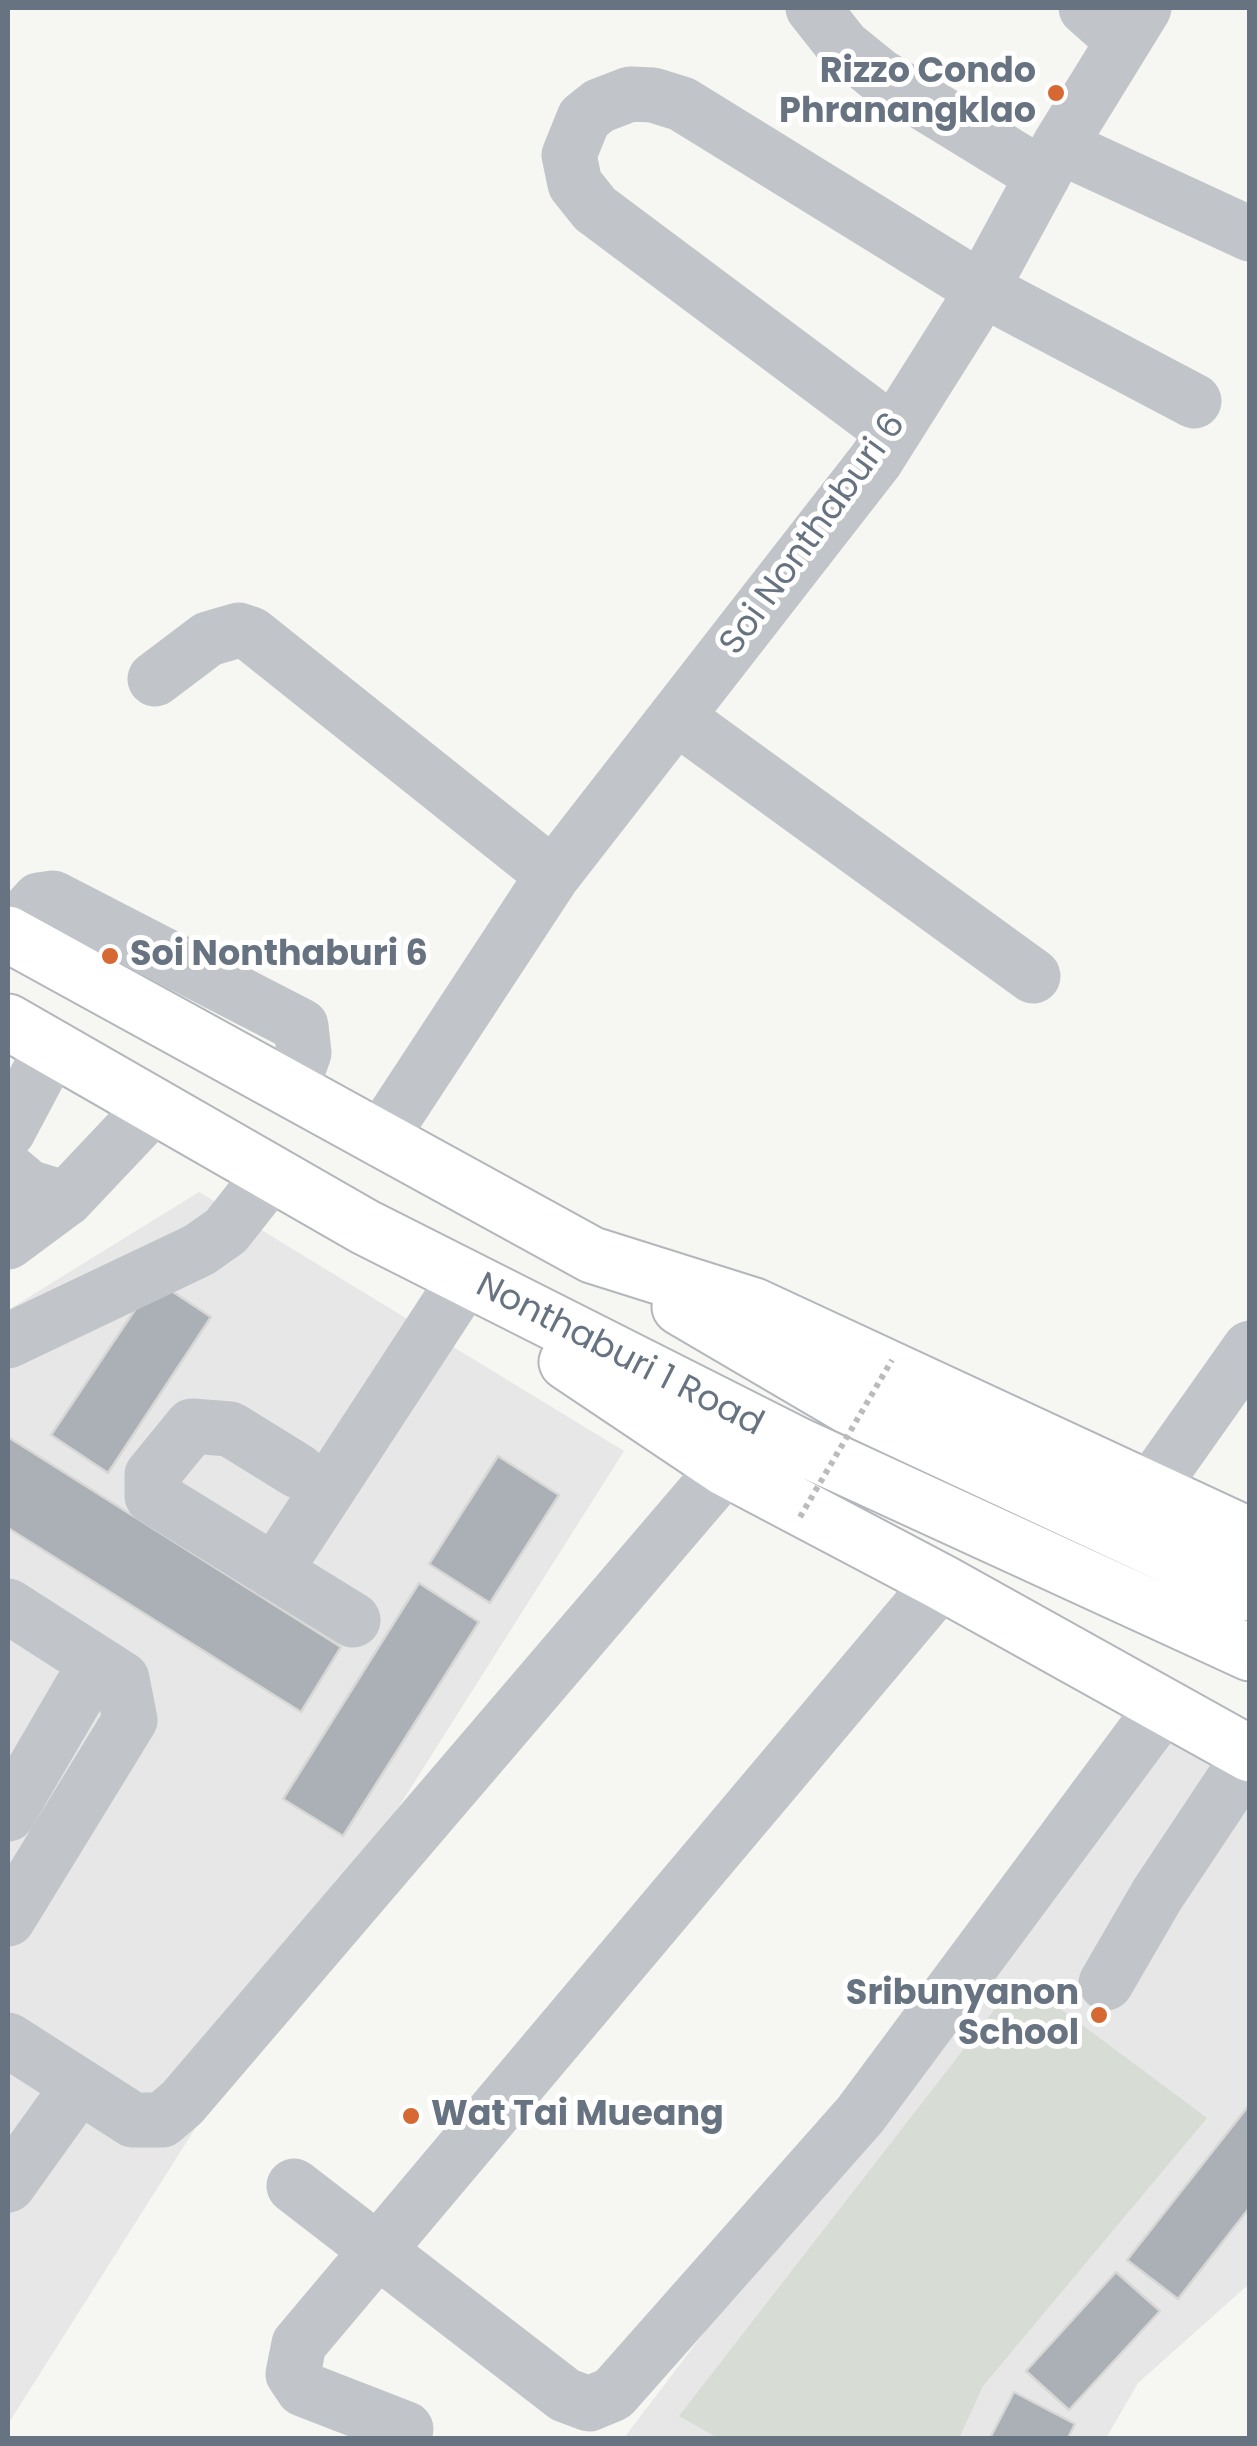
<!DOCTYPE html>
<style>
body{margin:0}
#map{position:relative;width:1257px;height:2446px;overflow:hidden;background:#f6f6f3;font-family:Poppins,sans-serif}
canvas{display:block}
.frame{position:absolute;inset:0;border:10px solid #677381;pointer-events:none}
</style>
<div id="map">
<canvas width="1257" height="2446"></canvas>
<div class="frame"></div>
</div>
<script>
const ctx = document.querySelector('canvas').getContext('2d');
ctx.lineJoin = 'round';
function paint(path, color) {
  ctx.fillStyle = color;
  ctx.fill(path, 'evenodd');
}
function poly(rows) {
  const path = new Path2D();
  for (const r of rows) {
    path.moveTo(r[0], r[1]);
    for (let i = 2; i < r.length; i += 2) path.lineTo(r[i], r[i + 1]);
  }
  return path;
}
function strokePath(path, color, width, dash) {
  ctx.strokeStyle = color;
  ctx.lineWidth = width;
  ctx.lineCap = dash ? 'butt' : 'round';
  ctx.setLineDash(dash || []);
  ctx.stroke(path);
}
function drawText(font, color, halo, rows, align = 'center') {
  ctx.font = font + ' Poppins,sans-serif';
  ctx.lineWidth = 10;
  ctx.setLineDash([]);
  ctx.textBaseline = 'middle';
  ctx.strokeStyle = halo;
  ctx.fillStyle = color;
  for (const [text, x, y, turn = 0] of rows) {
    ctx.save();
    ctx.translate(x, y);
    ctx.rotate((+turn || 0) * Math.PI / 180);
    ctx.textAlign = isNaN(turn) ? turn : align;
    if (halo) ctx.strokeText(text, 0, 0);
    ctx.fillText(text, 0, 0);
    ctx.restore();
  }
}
const built = poly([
 [199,1192,624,1451,8,2424,8,1310],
 [1163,1728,1249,1779,1249,2284,1138,2383,1106,2438,624,2438]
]);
const green = poly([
 [1019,1978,1207,2118,983,2386,959,2438,718,2438,679,2416]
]);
const building = poly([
 [155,1280,211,1317,108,1473,51,1435,155,1280],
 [8,1437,341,1647,301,1712,8,1528,8,1437],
 [498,1456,559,1495,490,1603,429,1564,498,1456],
 [419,1583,479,1622,343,1836,283,1799,419,1583],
 [1250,2104,1250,2207,1178,2299,1127,2260,1250,2104],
 [1116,2272,1160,2311,1069,2410,1026,2371,1116,2272],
 [1014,2392,1075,2424,1068,2438,990,2438,1014,2392]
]);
const minor = poly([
 [813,8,843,46,880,76,1043,176],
 [1086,8,1123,41],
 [1059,146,1250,234],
 [892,431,595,209,575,184,569,155,584,118,599,106,630,94,653,95,682,104,980,288,1194,401],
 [155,679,208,639,239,630,251,634,553,875],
 [679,719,1033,976],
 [8,934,39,900,53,898,301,1026,304,1053,291,1089],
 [8,1131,52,1048],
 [380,1139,553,875,876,460,968,314,1059,146,1144,8],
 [8,1170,28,1187,66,1199,153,1107],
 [8,1242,66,1199],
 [8,1341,199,1250,226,1231,270,1175],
 [298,1471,230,1429,192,1426,152,1475,152,1496,353,1620],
 [1151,1488,1250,1348],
 [274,1572,458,1290],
 [8,1606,122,1679,130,1720,8,1919],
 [8,1814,96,1663],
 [1106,1983,1157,1895,1250,1755],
 [8,2040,133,2120,162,2120,182,2103,725,1468],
 [8,2185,79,2086],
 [294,2186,565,2395,589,2404,613,2394,860,2115,1163,1707],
 [406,2429,303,2389,293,2374,299,2344,941,1582]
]);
const major = poly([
 [8,934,592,1255,754,1306,1250,1536],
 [8,1022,365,1227,799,1446,1250,1653],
 [680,1307,847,1405,1250,1593],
 [567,1362,725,1468,941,1582,1250,1754]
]);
const pathBridge = poly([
 [800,1517,892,1360]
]);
const markers = [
 [1056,93,10,"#d66833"],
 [110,956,10,"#d66833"],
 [1099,2015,10,"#d66833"],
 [411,2116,10,"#d66833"]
];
const poiNames = [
 ["Rizzo Condo",1036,73],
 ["Phranangklao",1036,113],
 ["Soi Nonthaburi 6",130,956,"left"],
 ["Sribunyanon",1079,1995],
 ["School",1079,2035],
 ["Wat Tai Mueang",431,2116,"left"]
];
const streetNames = [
 ["Soi Nonthaburi 6",814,535,-54],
 ["Nonthaburi 1 Road",619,1356,27]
];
paint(built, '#e6e7e6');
paint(green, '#d7dcd4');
paint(building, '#aab0b6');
strokePath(building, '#d7d7d5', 2.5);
strokePath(major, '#b3b6ba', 59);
strokePath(minor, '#c1c4c8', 55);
strokePath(major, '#fff', 55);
strokePath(pathBridge, '#b9bbbe', 6, [5, 5]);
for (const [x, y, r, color] of markers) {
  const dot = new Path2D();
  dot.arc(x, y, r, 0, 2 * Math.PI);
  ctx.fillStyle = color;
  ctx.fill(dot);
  strokePath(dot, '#fff', 4);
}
drawText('bold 35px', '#677381', '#fff', poiNames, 'right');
drawText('35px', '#677381', '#fff', streetNames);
</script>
